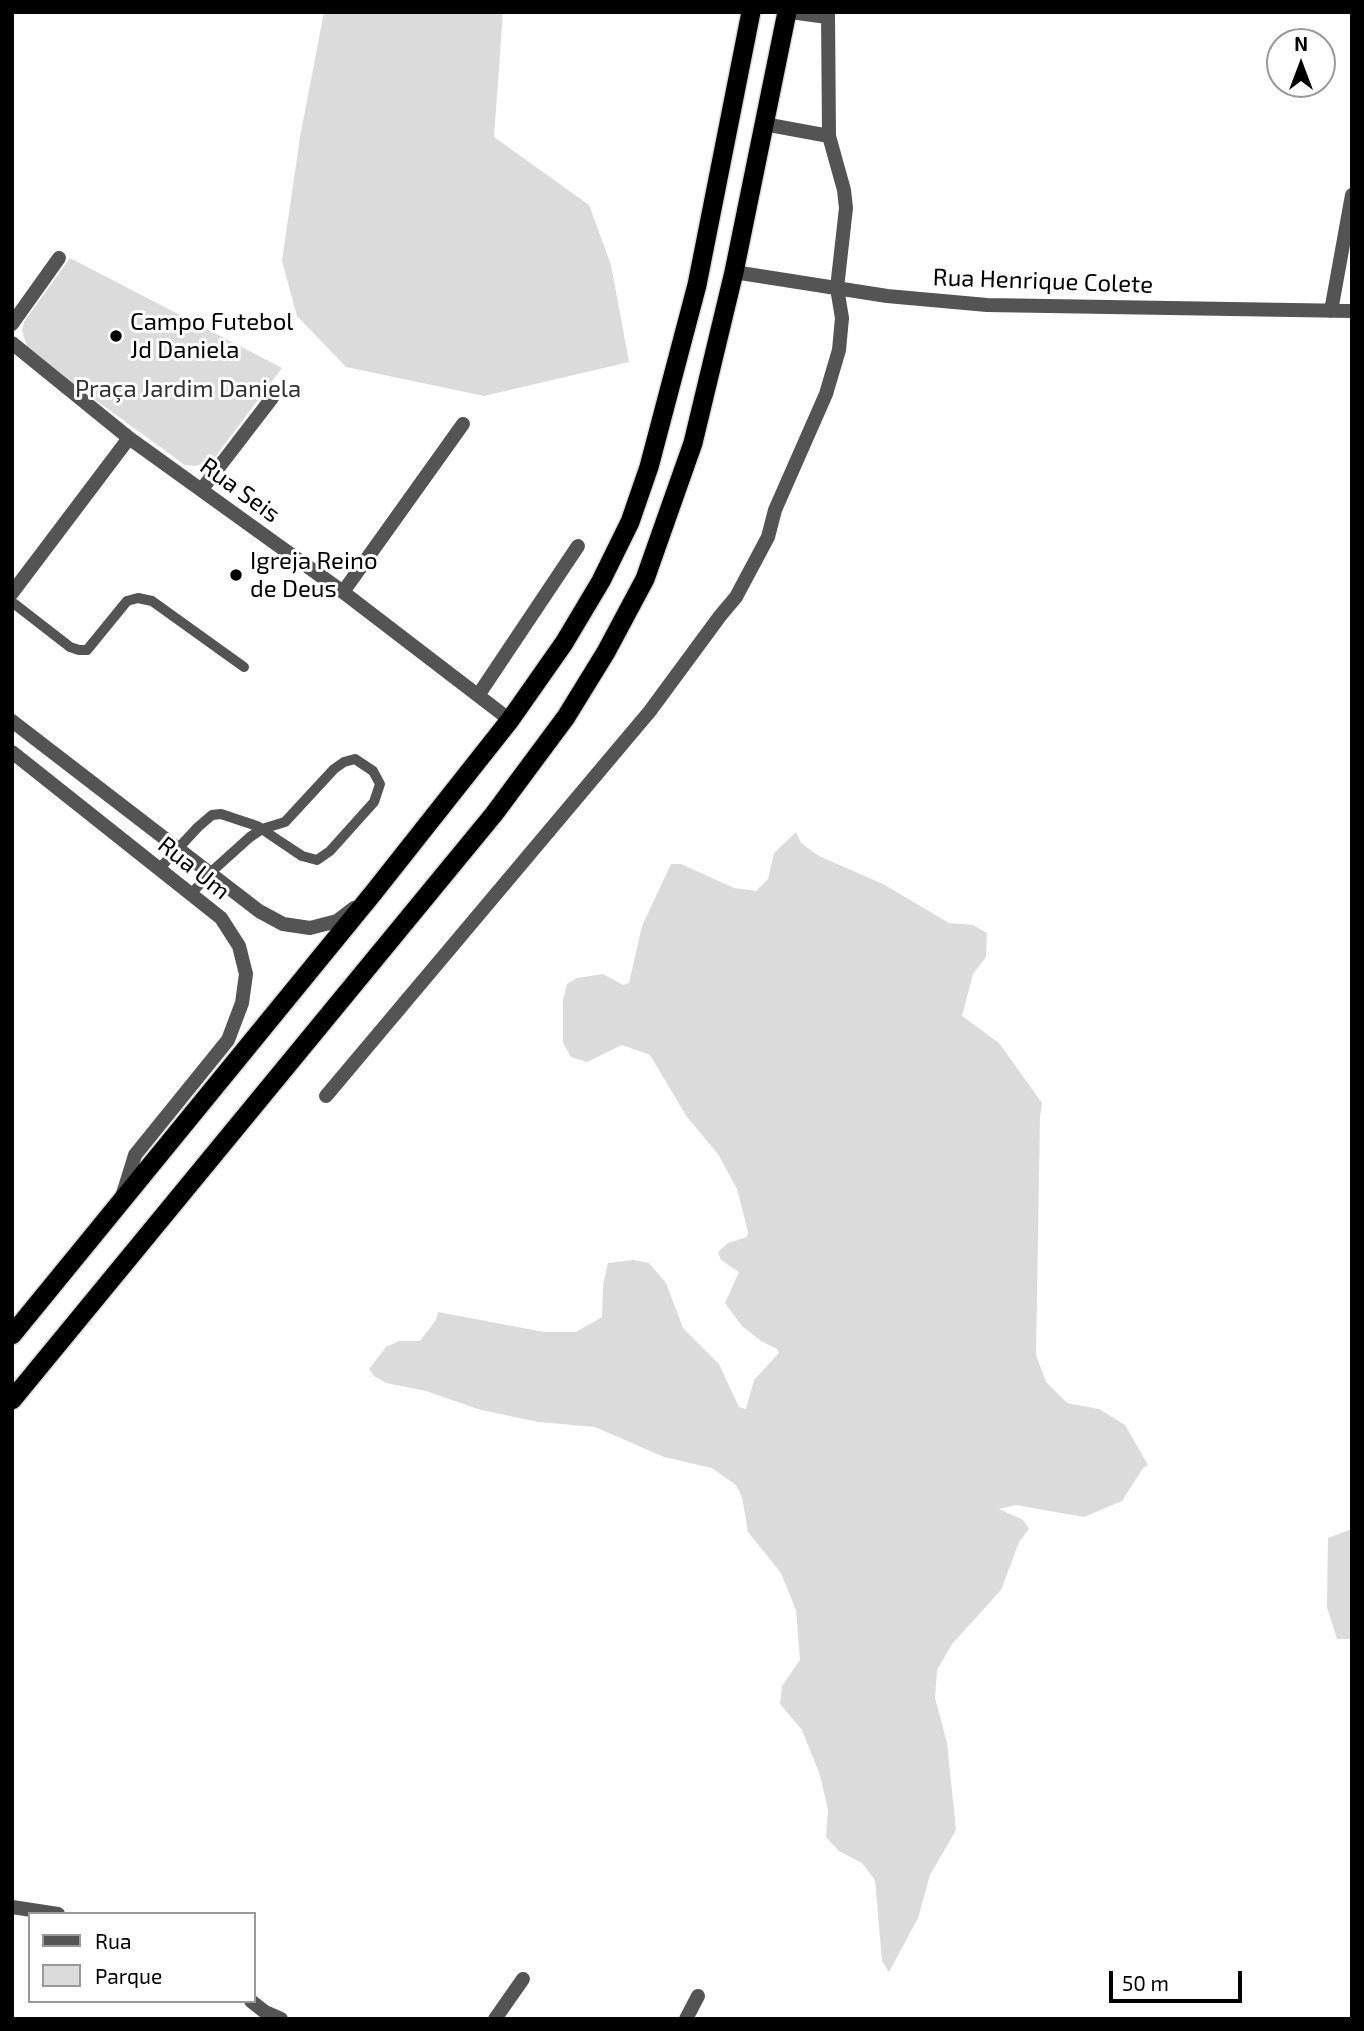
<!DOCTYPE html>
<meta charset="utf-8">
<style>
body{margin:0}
#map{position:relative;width:1364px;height:2031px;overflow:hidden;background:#fff;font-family:"Exo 2",sans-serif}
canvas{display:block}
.frame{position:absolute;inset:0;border:14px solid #000;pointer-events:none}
.legend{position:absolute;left:28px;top:1912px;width:228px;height:91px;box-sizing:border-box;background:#fff;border:2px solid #999;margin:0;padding:9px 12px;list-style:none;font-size:21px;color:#000}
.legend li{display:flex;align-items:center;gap:14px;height:35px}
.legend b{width:35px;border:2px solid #999}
.north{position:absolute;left:1266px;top:28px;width:70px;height:70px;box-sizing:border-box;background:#fff;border:2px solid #999;border-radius:50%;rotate:0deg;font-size:19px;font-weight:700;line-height:28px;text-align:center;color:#000}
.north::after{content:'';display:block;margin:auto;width:24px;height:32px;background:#000;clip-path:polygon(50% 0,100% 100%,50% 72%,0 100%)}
.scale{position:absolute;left:1109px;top:1971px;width:133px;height:32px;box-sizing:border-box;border:4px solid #000;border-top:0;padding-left:9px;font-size:21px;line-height:24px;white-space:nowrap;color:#000;-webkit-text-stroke:5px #fff;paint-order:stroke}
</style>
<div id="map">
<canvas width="1364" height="2031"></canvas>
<div class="frame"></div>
<ul class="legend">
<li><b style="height:9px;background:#545454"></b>Rua</li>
<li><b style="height:19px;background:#dbdbdb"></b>Parque</li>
</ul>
<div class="north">N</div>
<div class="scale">50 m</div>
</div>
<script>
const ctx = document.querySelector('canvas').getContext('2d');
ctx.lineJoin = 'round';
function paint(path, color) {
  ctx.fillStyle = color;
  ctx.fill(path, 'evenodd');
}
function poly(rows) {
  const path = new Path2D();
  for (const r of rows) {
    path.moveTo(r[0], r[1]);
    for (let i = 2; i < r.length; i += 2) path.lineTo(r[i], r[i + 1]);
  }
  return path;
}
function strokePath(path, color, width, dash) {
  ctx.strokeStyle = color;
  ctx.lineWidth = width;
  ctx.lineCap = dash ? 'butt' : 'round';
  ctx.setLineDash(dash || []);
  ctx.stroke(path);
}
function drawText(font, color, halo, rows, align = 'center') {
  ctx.font = font + ' "Exo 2",sans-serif';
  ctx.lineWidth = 6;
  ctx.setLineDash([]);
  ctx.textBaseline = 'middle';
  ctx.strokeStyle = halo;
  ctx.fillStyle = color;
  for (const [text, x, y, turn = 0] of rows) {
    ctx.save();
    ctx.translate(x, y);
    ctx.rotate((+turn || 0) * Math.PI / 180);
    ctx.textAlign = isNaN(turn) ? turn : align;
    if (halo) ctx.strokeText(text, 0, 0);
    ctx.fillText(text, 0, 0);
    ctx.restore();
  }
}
const green = poly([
 [324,12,503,12,494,137,589,205,611,265,629,362,484,396,346,367,297,316,282,261,300,137],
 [70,258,282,368,215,457,196,466,185,465,32,354,27,347,22,331,24,322],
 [796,832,801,843,819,856,883,884,949,923,973,925,987,933,986,957,973,974,962,1016,999,1043,1042,1103,1040,1117,1036,1355,1046,1382,1067,1403,1099,1409,1125,1425,1148,1465,1143,1468,1122,1501,1084,1517,1016,1505,999,1509,1023,1520,1029,1529,1019,1542,1001,1590,952,1644,937,1670,935,1698,947,1743,956,1830,930,1875,918,1918,889,1972,882,1961,875,1880,862,1863,839,1851,826,1837,828,1810,820,1775,802,1730,780,1704,782,1686,800,1660,796,1610,781,1573,748,1532,742,1497,736,1485,712,1468,664,1457,595,1427,539,1422,481,1410,426,1391,386,1383,374,1376,369,1369,386,1347,399,1341,420,1341,436,1320,438,1312,544,1332,576,1332,602,1317,603,1285,608,1263,633,1260,649,1263,666,1283,683,1328,719,1364,739,1407,746,1409,754,1380,779,1353,777,1349,761,1341,742,1326,725,1303,739,1272,721,1260,718,1252,728,1243,747,1237,748,1232,737,1189,718,1154,687,1117,650,1055,622,1045,587,1062,571,1057,563,1043,563,1001,567,984,577,978,603,974,623,985,629,983,642,926,671,864,681,864,734,888,756,891,768,879,774,853],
 [1352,1529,1352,1639,1337,1639,1327,1607,1328,1538]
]);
const service = poly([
 [12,602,70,647,79,650,87,650,127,601,138,598,152,601,244,667],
 [159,869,198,827,212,815,221,814,257,826,262,829,275,838,302,856,317,860,330,851,374,802,380,784,373,771,355,759,344,762,334,769,285,822,262,829,250,837,210,873,191,894]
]);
const minor = poly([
 [790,12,827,17],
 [764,124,829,136],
 [734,272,887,296,987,305,1352,311],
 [1331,311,1352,195],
 [12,324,59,258],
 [12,343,129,438,343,592,510,720],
 [202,489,272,398],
 [343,592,463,424],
 [12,593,129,438],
 [479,694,578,546],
 [12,721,259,911,283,924,310,928,337,921,354,908],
 [12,752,221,918,239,946,246,974,242,1003,228,1040,135,1155,122,1197],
 [326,1096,650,711,720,616,736,597,768,537,775,510,826,394,839,350,842,318,837,288,846,208,844,190,829,136,828,12],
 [12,1907,58,1914],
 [251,2001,265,2012,281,2019],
 [495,2019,523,1979],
 [686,2019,698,1996]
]);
const trunk = poly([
 [12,1335,374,892,510,720,564,643,601,581,630,522,649,467,697,285,751,12],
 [12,1400,494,814,566,717,606,652,645,579,693,443,734,272,787,12]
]);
const markers = [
 [116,336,7,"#000"],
 [236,575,7,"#000"]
];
const streetNames = [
 ["Rua Henrique Colete",1043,281,2],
 ["Rua Seis",240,490,36],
 ["Rua Um",194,868,39]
];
const poiNames = [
 ["Campo Futebol",130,322],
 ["Jd Daniela",130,350],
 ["Igreja Reino",250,561],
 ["de Deus",250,589]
];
const parkNames = [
 ["Praça Jardim Daniela",188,389]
];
paint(green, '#dbdbdb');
strokePath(trunk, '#dbdbdb', 22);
strokePath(service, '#545454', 10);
strokePath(minor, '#545454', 14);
strokePath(trunk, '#000', 19);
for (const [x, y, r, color] of markers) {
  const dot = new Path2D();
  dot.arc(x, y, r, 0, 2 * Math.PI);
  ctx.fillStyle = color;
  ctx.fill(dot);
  strokePath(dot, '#fff', 2.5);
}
drawText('24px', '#000', '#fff', streetNames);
drawText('24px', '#000', '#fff', poiNames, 'left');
drawText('24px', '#323232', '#fff', parkNames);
</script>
